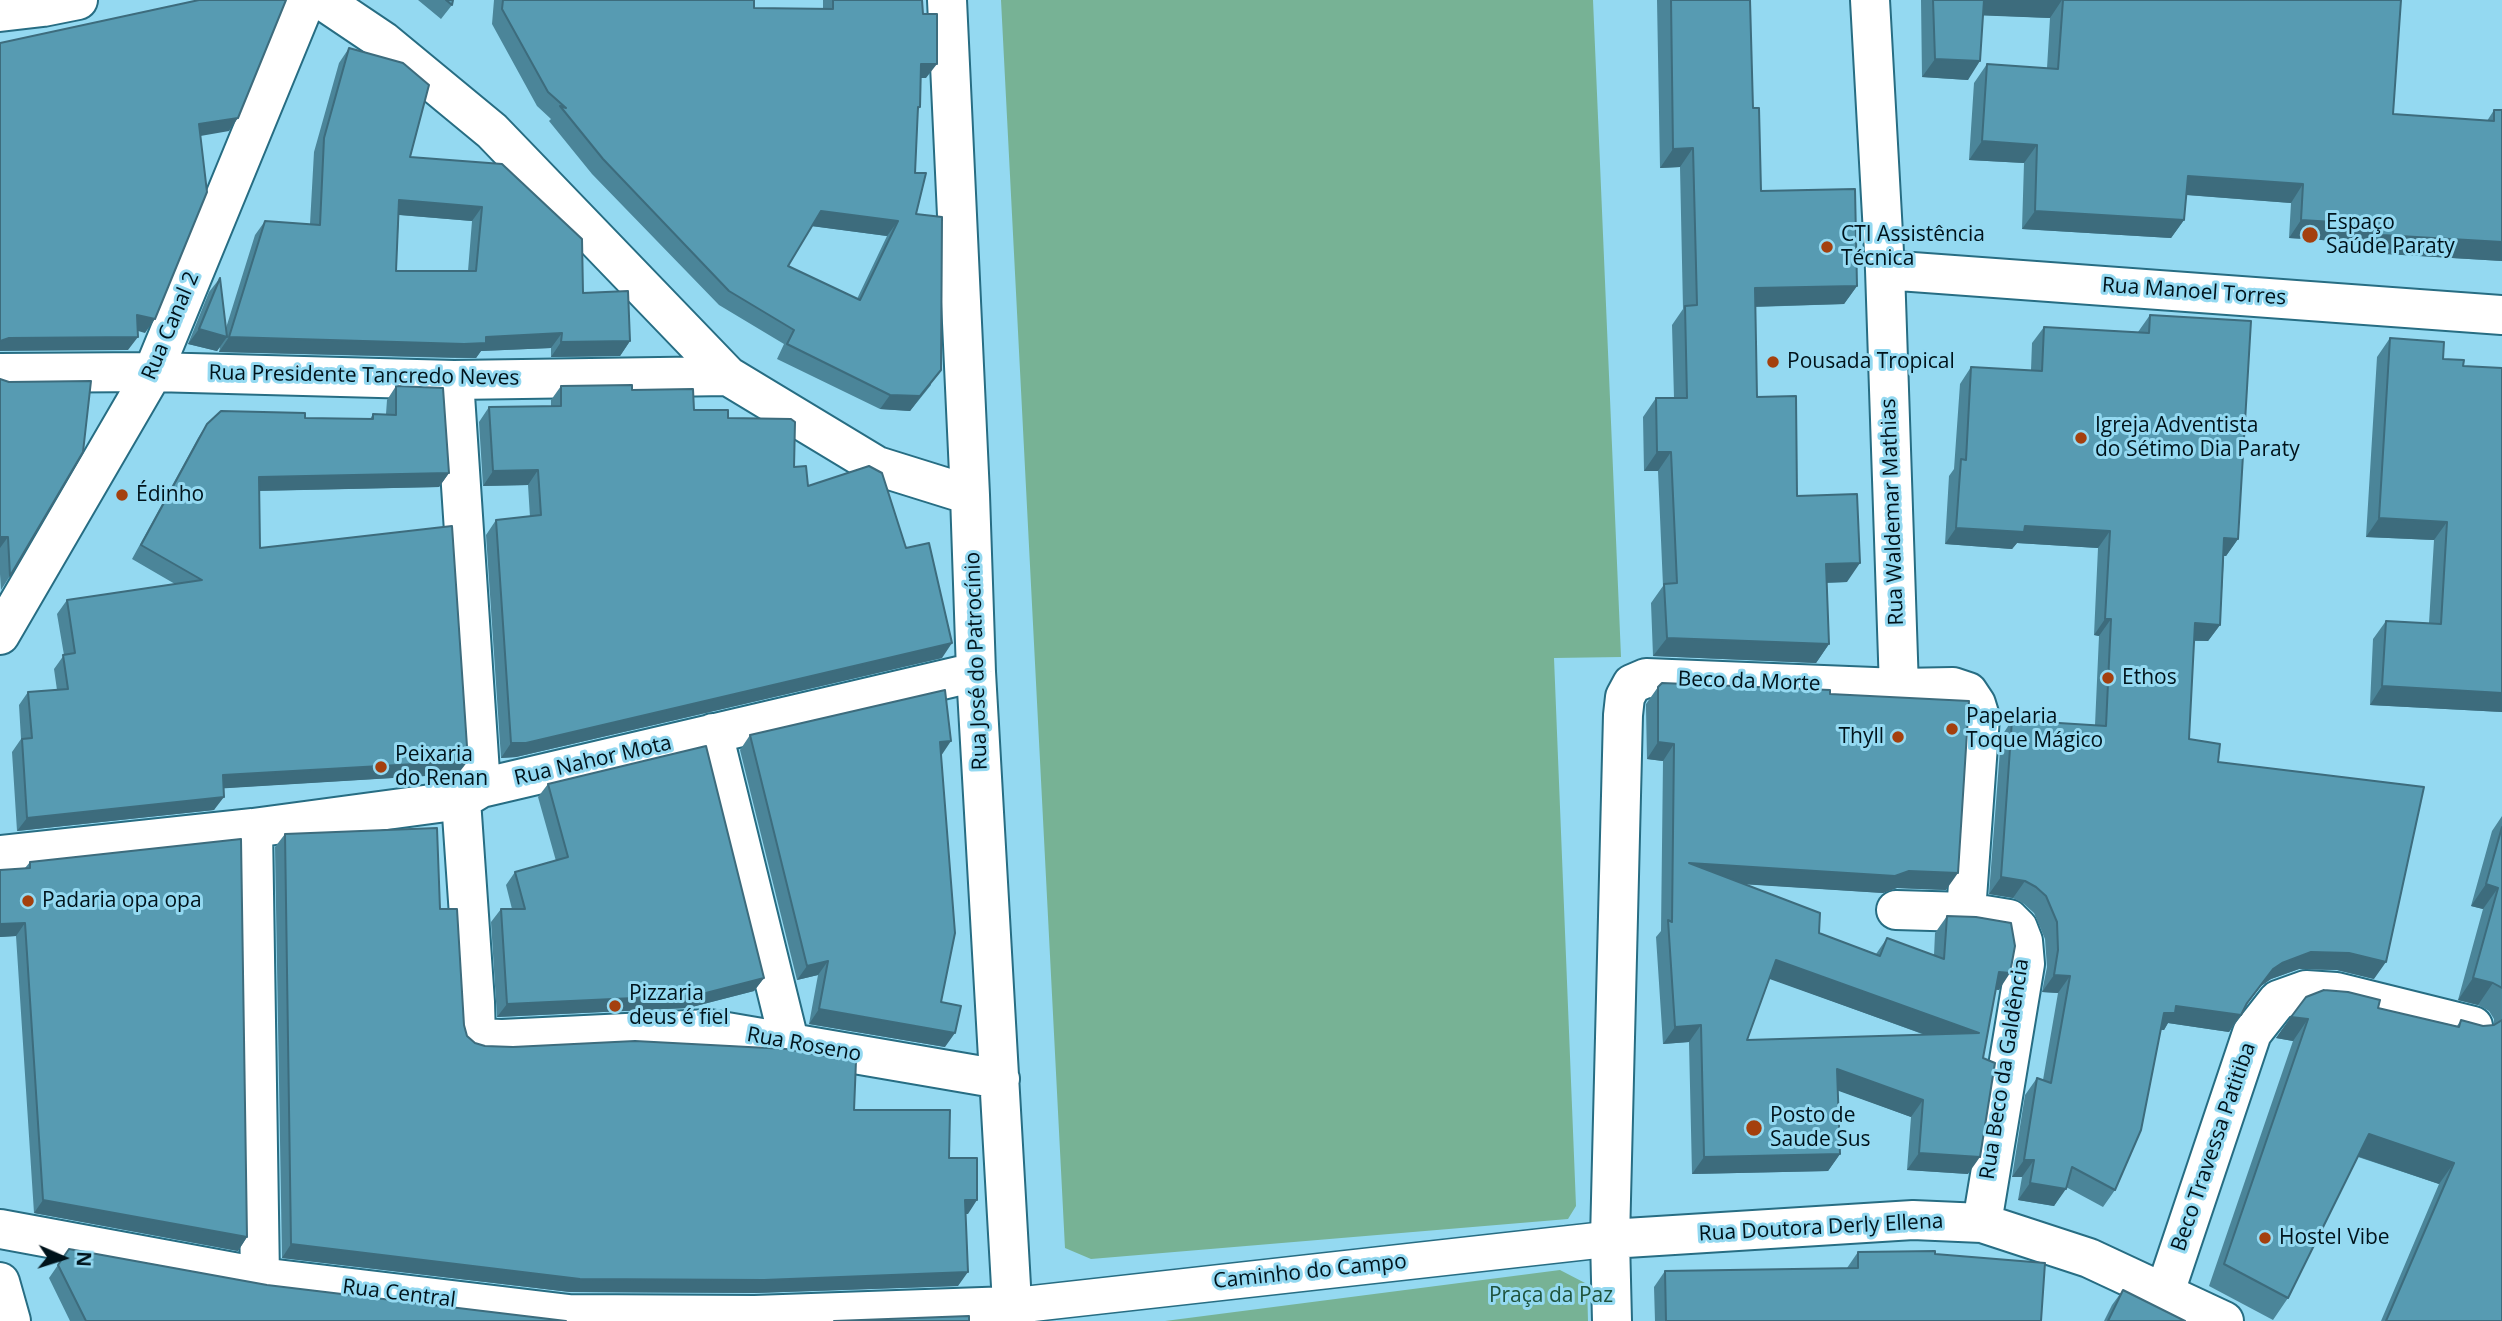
<!DOCTYPE html>
<meta charset="utf-8">
<style>
body{margin:0}
#map{position:relative;width:2502px;height:1321px;overflow:hidden;background:#94d9f1;font-family:"Open Sans",sans-serif}
canvas{display:block}
.north{position:absolute;left:28px;top:1223px;width:70px;height:70px;-webkit-text-stroke:5px #94d9f1;paint-order:stroke;rotate:93deg;font-size:19px;font-weight:700;line-height:28px;text-align:center;color:#00131b}
.north::after{content:'';display:block;margin:auto;width:24px;height:32px;background:#00131b;clip-path:polygon(50% 0,100% 100%,50% 72%,0 100%)}
</style>
<div id="map">
<canvas width="2502" height="1321"></canvas>
<div class="north">N</div>
</div>
<script>
const ctx = document.querySelector('canvas').getContext('2d');
ctx.lineJoin = 'round';
function paint(path, color) {
  ctx.fillStyle = color;
  ctx.fill(path, 'evenodd');
}
function poly(rows) {
  const path = new Path2D();
  for (const r of rows) {
    path.moveTo(r[0], r[1]);
    for (let i = 2; i < r.length; i += 2) path.lineTo(r[i], r[i + 1]);
  }
  return path;
}
function strokePath(path, color, width, dash) {
  ctx.strokeStyle = color;
  ctx.lineWidth = width;
  ctx.lineCap = dash ? 'butt' : 'round';
  ctx.setLineDash(dash || []);
  ctx.stroke(path);
}
function drawText(font, color, halo, rows, align = 'center') {
  ctx.font = font + ' "Open Sans",sans-serif';
  ctx.lineWidth = 6;
  ctx.setLineDash([]);
  ctx.textBaseline = 'middle';
  ctx.strokeStyle = halo;
  ctx.fillStyle = color;
  for (const [text, x, y, turn = 0] of rows) {
    ctx.save();
    ctx.translate(x, y);
    ctx.rotate((+turn || 0) * Math.PI / 180);
    ctx.textAlign = isNaN(turn) ? turn : align;
    if (halo) ctx.strokeText(text, 0, 0);
    ctx.fillText(text, 0, 0);
    ctx.restore();
  }
}
const green = poly([
 [1001,0,1593,0,1621,657,1554,658,1576,1206,1568,1219,1091,1259,1065,1248],
 [1560,1270,1587,1284,1588,1321,1165,1321]
]);
const pedestrian = poly([
 [1011,1306,1610,1239]
]);
const minor = poly([
 [322,0,383,41,492,131,728,376,877,466,970,495],
 [947,0,970,495,976,672,1013,1321],
 [1870,0,1885,270,1899,688],
 [0,12,43,7,78,0],
 [1885,270,2502,315],
 [0,373,153,372,454,380,728,376],
 [454,380,481,788],
 [0,635,153,372,306,0],
 [713,733,789,1041],
 [461,800,475,1002,476,1038,502,1039,709,1029,1000,1079],
 [253,828,260,1277],
 [0,855,253,828,461,800,481,788,976,672],
 [1896,910,1966,912],
 [0,1229,260,1277,569,1314,755,1315,1011,1306],
 [1610,1239,1913,1220,1982,1223,2089,1258,2224,1321],
 [0,1282,11,1321],
 [2165,1292,2252,1033,2278,1000,2306,990,2336,992,2473,1026],
 [1612,1321,1610,1239,1623,715,1625,697,1632,684,1646,678,1899,688,1953,687,1968,692,1976,704,1980,717,1966,912,2009,919,2018,928,2023,941,2025,964,1982,1223]
]);
const wall = poly([
 [418,0,453,0,452,5,441,19],
 [494,0,754,0,754,8,823,8,823,0,922,0,926,78,920,78,920,107,918,110,915,173,916,214,931,385,910,411,880,409,777,359,784,344,719,305,592,174,549,121,551,119,537,106,492,24],
 [812,226,887,236,857,299,788,266],
 [1634,0,1750,0,1753,108,1761,191,1857,286,1844,304,1755,307,1757,397,1797,496,1847,582,1827,583,1829,644,1816,663,1653,656,1651,603,1663,586,1658,471,1644,471,1643,417,1656,398,1674,398,1672,325,1683,309,1680,167,1660,168,1657,0],
 [1921,0,2401,0,2393,114,2487,121,2494,110,2502,110,2502,261,2369,253,2370,243,2289,238,2291,203,2186,195,2184,220,2171,238,2022,229,2024,163,1969,160,1974,83,1987,64,2047,68,2050,18,1983,15,1968,80,1922,77],
 [349,48,410,157,502,164,583,293,630,341,620,356,551,357,551,348,481,351,476,358,454,358,219,352,220,347,217,351,188,344,209,292,220,278,226,328,255,235,265,221,310,224,314,152,339,63],
 [399,215,472,221,468,271,396,271],
 [2150,315,2238,539,2226,556,2224,556,2220,625,2208,641,2194,641,2189,739,2218,762,2374,979,2337,970,2299,969,2271,979,2261,986,2245,1007,2241,1015,2229,1032,2168,1023,2164,1030,2161,1030,2115,1190,2103,1207,2066,1187,2054,1206,2018,1200,2022,1177,2012,1177,2025,1095,2037,1078,2043,1080,2058,993,2042,992,2047,967,2045,939,2034,913,2024,904,2013,898,1989,894,2001,737,2012,720,2095,725,2099,636,2094,635,2098,548,2017,543,2012,549,1945,544,1949,476,1954,469,1960,384,1971,367,2031,370,2032,343,2044,327,2138,332],
 [2390,338,2463,366,2502,712,2370,705,2373,639,2386,621,2429,623,2434,540,2366,537,2377,357],
 [0,379,10,576,1,590,0,574],
 [396,386,449,473,439,487,259,491,260,548,458,774,224,788,214,810,17,831,12,752,21,739,19,705,28,692,57,690,54,669,64,655,57,614,67,600,175,584,132,559,198,438,207,424,305,418,370,419,373,414,386,414,387,400],
 [561,386,632,390,694,410,728,418,794,467,942,658,516,757,501,758,486,535,496,520,530,517,528,485,483,486,479,422,489,407,551,406,551,400],
 [1658,687,1830,694,1946,890,1897,888,1883,893,1746,884,1819,933,1876,954,1887,938,1934,955,1935,933,1947,916,1999,990,1996,989,1983,1058,1968,1174,1907,1170,1911,1117,1838,1090,1840,1154,1828,1171,1692,1174,1689,1042,1663,1044,1656,937,1661,931,1663,761,1647,759,1646,709,1646,704],
 [1769,978,1925,1035,1747,1040],
 [750,735,941,754,941,1002,945,1047,809,1024,818,975,797,980,740,750],
 [548,784,764,978,754,991,688,1008,497,1017,491,922,501,909,512,909,506,885,515,872,556,861,538,797],
 [2502,816,2502,1321,2381,1321,2439,1184,2358,1157,2288,1298,2273,1320,2209,1286,2293,1041,2276,1038,2291,1017,2378,1008,2457,1026,2461,1020,2483,1026,2494,1025,2494,1019,2489,1011,2478,1005,2458,1000,2483,909,2471,906,2492,831],
 [285,834,440,909,464,1025,467,1036,475,1043,485,1046,854,1110,949,1158,968,1214,966,1214,958,1286,755,1293,570,1292,282,1258,275,847],
 [30,862,247,1237,238,1251,34,1213,16,936,0,937,0,870,25,868],
 [69,1249,267,1285,566,1321,70,1321,49,1278],
 [1858,1252,1935,1254,2041,1321,1655,1321,1654,1287,1665,1271,1847,1268],
 [2123,1290,2185,1321,2104,1321,2112,1305]
]);
const shadedWall = poly([
 [1981,0,2062,0,2050,18,1971,15],
 [1935,59,1980,61,1968,80,1922,77],
 [921,64,937,64,926,78,910,78],
 [238,118,229,131,189,138,199,124],
 [1982,141,2037,145,2024,163,1969,160],
 [1693,148,1680,167,1660,168,1673,149],
 [2188,176,2303,184,2291,203,2175,194],
 [399,200,482,207,472,221,389,214],
 [821,211,898,221,887,236,811,226],
 [2035,211,2184,220,2171,238,2022,229],
 [2301,220,2382,225,2370,243,2289,238],
 [2382,235,2502,242,2502,261,2369,253],
 [1857,286,1844,304,1742,307,1755,288],
 [137,315,155,319,145,333,128,328],
 [199,329,227,337,217,351,188,344],
 [562,333,551,348,481,351,476,358,219,352,229,337,486,337],
 [138,337,128,350,0,351,0,341,9,338],
 [630,341,620,356,551,357,561,342],
 [941,370,910,411,880,409,890,395],
 [1657,452,1671,452,1658,471,1644,471],
 [538,470,528,485,483,486,493,471],
 [449,473,439,487,250,491,259,477],
 [2379,518,2447,522,2434,540,2366,537],
 [2025,526,2110,531,2098,548,2017,543,2012,549,1945,544,1956,528],
 [0,537,8,537,0,548],
 [2224,538,2238,539,2226,556,2213,555],
 [1860,563,1847,582,1813,583,1826,564],
 [2105,619,2111,619,2099,636,2094,635],
 [2195,623,2220,625,2208,641,2183,640],
 [1667,638,1829,644,1816,663,1653,656],
 [952,643,942,658,516,757,501,758,511,743],
 [2382,686,2502,693,2502,712,2370,705],
 [951,741,941,756,940,742],
 [1658,742,1674,744,1663,761,1647,759],
 [468,761,458,774,213,789,223,775],
 [224,797,214,810,17,831,27,818],
 [1689,863,1958,873,1946,890,1897,888,1883,893,1677,880],
 [2001,877,2025,881,2013,898,1989,894],
 [2486,884,2498,888,2483,909,2471,906],
 [25,923,16,936,0,937,0,924],
 [2311,952,2349,953,2386,962,2374,979,2337,970,2299,969,2271,979,2261,986,2239,1014,2241,1015,2229,1032,2168,1023,2164,1030,2152,1029,2164,1013,2176,1006,2247,1003,2273,969,2282,963],
 [1776,960,1979,1033,1968,1050,1764,977],
 [828,961,818,975,797,980,807,966],
 [1999,972,2010,973,1999,990,1987,989],
 [2054,975,2070,976,2058,993,2042,992],
 [764,978,754,991,688,1008,497,1017,507,1004],
 [2473,978,2493,983,2478,1005,2458,1000],
 [819,1009,955,1033,945,1047,809,1024],
 [2291,1017,2308,1019,2293,1041,2276,1038],
 [1701,1025,1689,1042,1663,1044,1675,1027],
 [1837,1069,1923,1100,1911,1117,1825,1086],
 [2369,1134,2454,1163,2439,1184,2354,1155],
 [1919,1153,1980,1157,1968,1174,1907,1170],
 [1840,1154,1828,1171,1692,1174,1704,1157],
 [2024,1160,2034,1160,2022,1177,2012,1177],
 [2030,1183,2066,1189,2054,1206,2018,1200],
 [43,1200,247,1237,238,1251,34,1213],
 [965,1200,977,1200,968,1214,956,1214],
 [291,1244,968,1272,958,1286,755,1293,570,1292,282,1258]
]);
const building = poly([
 [199,0,286,0,238,118,199,124,207,192,155,319,137,315,138,337,9,338,0,341,0,43,199,0],
 [446,0,453,0,452,5,446,0],
 [503,0,754,0,754,8,833,9,833,0,922,0,923,14,937,14,937,64,921,64,920,107,918,107,915,173,926,173,916,214,942,217,941,370,920,396,890,395,787,344,794,330,729,291,603,159,560,106,566,108,548,92,502,9,503,0],
 [821,211,898,221,860,300,788,266,821,211],
 [1671,0,1750,0,1753,108,1759,108,1761,191,1855,189,1857,286,1755,288,1757,397,1796,396,1797,496,1857,494,1860,563,1826,564,1829,644,1667,638,1664,584,1677,583,1671,452,1657,452,1656,398,1687,398,1685,306,1697,305,1693,148,1673,149,1671,0],
 [1933,0,1984,0,1980,61,1935,59,1933,0],
 [2063,0,2401,0,2393,114,2494,121,2494,110,2502,110,2502,242,2382,235,2382,225,2301,220,2303,184,2188,176,2184,220,2035,211,2037,145,1982,141,1987,64,2058,69,2063,0],
 [349,48,403,63,429,85,410,157,502,164,582,239,583,293,628,291,630,341,561,342,562,333,486,337,486,343,464,344,229,337,265,221,320,225,324,138,349,48],
 [399,200,482,207,476,271,396,271,399,200],
 [220,278,227,337,199,329,220,278],
 [2150,315,2251,321,2238,539,2224,538,2220,625,2195,623,2189,739,2220,744,2218,762,2424,787,2386,962,2349,953,2311,952,2282,963,2273,969,2247,1003,2241,1015,2176,1006,2175,1013,2164,1013,2141,1130,2115,1190,2072,1167,2066,1189,2030,1183,2034,1160,2024,1160,2037,1078,2051,1083,2070,976,2054,975,2058,950,2057,922,2046,896,2036,887,2025,881,2001,877,2012,720,2106,726,2111,619,2105,619,2110,531,2025,526,2024,532,1956,528,1961,459,1966,460,1971,367,2042,371,2044,327,2149,333,2150,315],
 [2390,338,2444,342,2443,359,2464,360,2463,366,2502,368,2502,693,2382,686,2386,621,2441,624,2447,522,2379,518,2390,338],
 [0,379,9,382,91,381,83,452,10,576,8,537,0,537,0,379],
 [632,385,632,390,693,389,694,410,728,410,728,418,791,419,795,422,794,467,806,466,808,486,869,466,882,473,906,548,929,543,952,643,526,743,511,743,496,520,541,515,538,470,493,471,489,407,561,406,561,386,632,385],
 [396,386,443,388,449,473,259,477,260,548,452,526,468,761,223,775,224,797,27,818,22,739,32,738,28,692,68,689,63,655,75,653,67,600,202,580,141,545,207,424,221,411,305,413,305,418,373,419,373,414,396,415,396,386],
 [1662,683,1830,690,1830,694,1969,701,1958,873,1909,871,1895,876,1689,863,1820,913,1819,933,1880,956,1887,938,1944,959,1947,916,1976,917,2011,923,2015,946,2010,973,1999,972,1983,1058,1995,1063,1980,1157,1919,1153,1923,1100,1837,1069,1840,1154,1704,1157,1701,1025,1675,1027,1668,920,1672,922,1674,744,1658,742,1658,687,1662,683],
 [1776,960,1979,1033,1747,1040,1776,960],
 [945,690,951,741,940,742,955,933,941,1002,961,1006,955,1033,819,1009,828,961,807,966,750,735,945,690],
 [706,746,764,978,698,995,507,1004,501,909,525,909,515,872,568,857,548,784,706,746],
 [2502,827,2502,988,2493,983,2473,978,2498,888,2486,884,2502,827],
 [437,828,440,909,457,909,464,1025,467,1036,475,1043,485,1046,513,1047,635,1041,786,1049,856,1061,854,1110,950,1110,949,1158,977,1158,977,1200,965,1200,968,1272,764,1280,580,1279,291,1244,285,834,437,828],
 [241,839,247,1237,43,1200,25,923,0,924,0,870,30,868,30,862,241,839],
 [2324,990,2348,992,2380,1000,2378,1008,2459,1027,2461,1020,2483,1026,2494,1025,2502,1020,2502,1321,2386,1321,2454,1163,2369,1134,2288,1298,2224,1264,2308,1019,2291,1017,2306,997,2324,990],
 [69,1249,267,1285,566,1321,86,1321,58,1265,69,1249],
 [1935,1251,1935,1254,2045,1263,2041,1321,1666,1321,1665,1271,1858,1268,1858,1252,1935,1251],
 [2123,1290,2185,1321,2108,1321,2123,1290],
 [969,1316,969,1321,834,1321,969,1316]
]);
const markers = [
 [2310,235,9,"#a4400e"],
 [1827,247,7,"#a4400e"],
 [1773,362,7,"#a4400e"],
 [2081,438,7,"#a4400e"],
 [122,495,7,"#a4400e"],
 [2108,678,7,"#a4400e"],
 [1952,729,7,"#a4400e"],
 [1898,737,7,"#a4400e"],
 [381,767,7,"#a4400e"],
 [28,901,7,"#a4400e"],
 [615,1006,7,"#a4400e"],
 [1754,1128,9,"#a4400e"],
 [2265,1238,7,"#a4400e"]
];
const poiNames = [
 ["Espaço",2326,223],
 ["Saúde Paraty",2326,247],
 ["CTI Assistência",1841,235],
 ["Técnica",1841,259],
 ["Pousada Tropical",1787,362],
 ["Igreja Adventista",2095,426],
 ["do Sétimo Dia Paraty",2095,450],
 ["Édinho",136,495],
 ["Ethos",2122,678],
 ["Papelaria",1966,717],
 ["Toque Mágico",1966,741],
 ["Thyll",1884,737,"right"],
 ["Peixaria",395,755],
 ["do Renan",395,779],
 ["Padaria opa opa",42,901],
 ["Pizzaria",629,994],
 ["deus é fiel",629,1018],
 ["Posto de",1770,1116],
 ["Saude Sus",1770,1140],
 ["Hostel Vibe",2279,1238]
];
const streetNames = [
 ["Rua Manoel Torres",2194,292,4],
 ["Rua Canal 2",171,326,-67],
 ["Rua Presidente Tancredo Neves",364,376,1],
 ["Rua Waldemar Mathias",1893,512,-92],
 ["Rua José do Patrocínio",977,661,-92],
 ["Beco da Morte",1749,682,2],
 ["Rua Nahor Mota",593,761,-13],
 ["Rua Roseno",804,1045,10],
 ["Rua Beco da Galdência",2005,1069,-81],
 ["Beco Travessa Patitiba",2214,1147,-71],
 ["Rua Doutora Derly Ellena",1821,1228,-3],
 ["Caminho do Campo",1310,1272,-6],
 ["Rua Central",399,1294,7]
];
const parkNames = [
 ["Praça da Paz",1551,1296]
];
paint(green, '#77b295');
strokePath(pedestrian, '#276d83', 38);
strokePath(minor, '#276d83', 42);
strokePath(pedestrian, '#fff', 35);
strokePath(minor, '#fff', 38);
paint(wall, '#4b8599');
paint(shadedWall, '#3d6c7d');
paint(building, '#579bb2');
strokePath(building, '#3d6c7d', 2);
for (const [x, y, r, color] of markers) {
  const dot = new Path2D();
  dot.arc(x, y, r, 0, 2 * Math.PI);
  ctx.fillStyle = color;
  ctx.fill(dot);
  strokePath(dot, '#94d9f1', 2.5);
}
drawText('21px', '#00131b', '#94d9f1', poiNames, 'left');
drawText('21px', '#00131b', '#94d9f1', streetNames);
drawText('21px', '#1e523c', '#94d9f1', parkNames);
</script>
